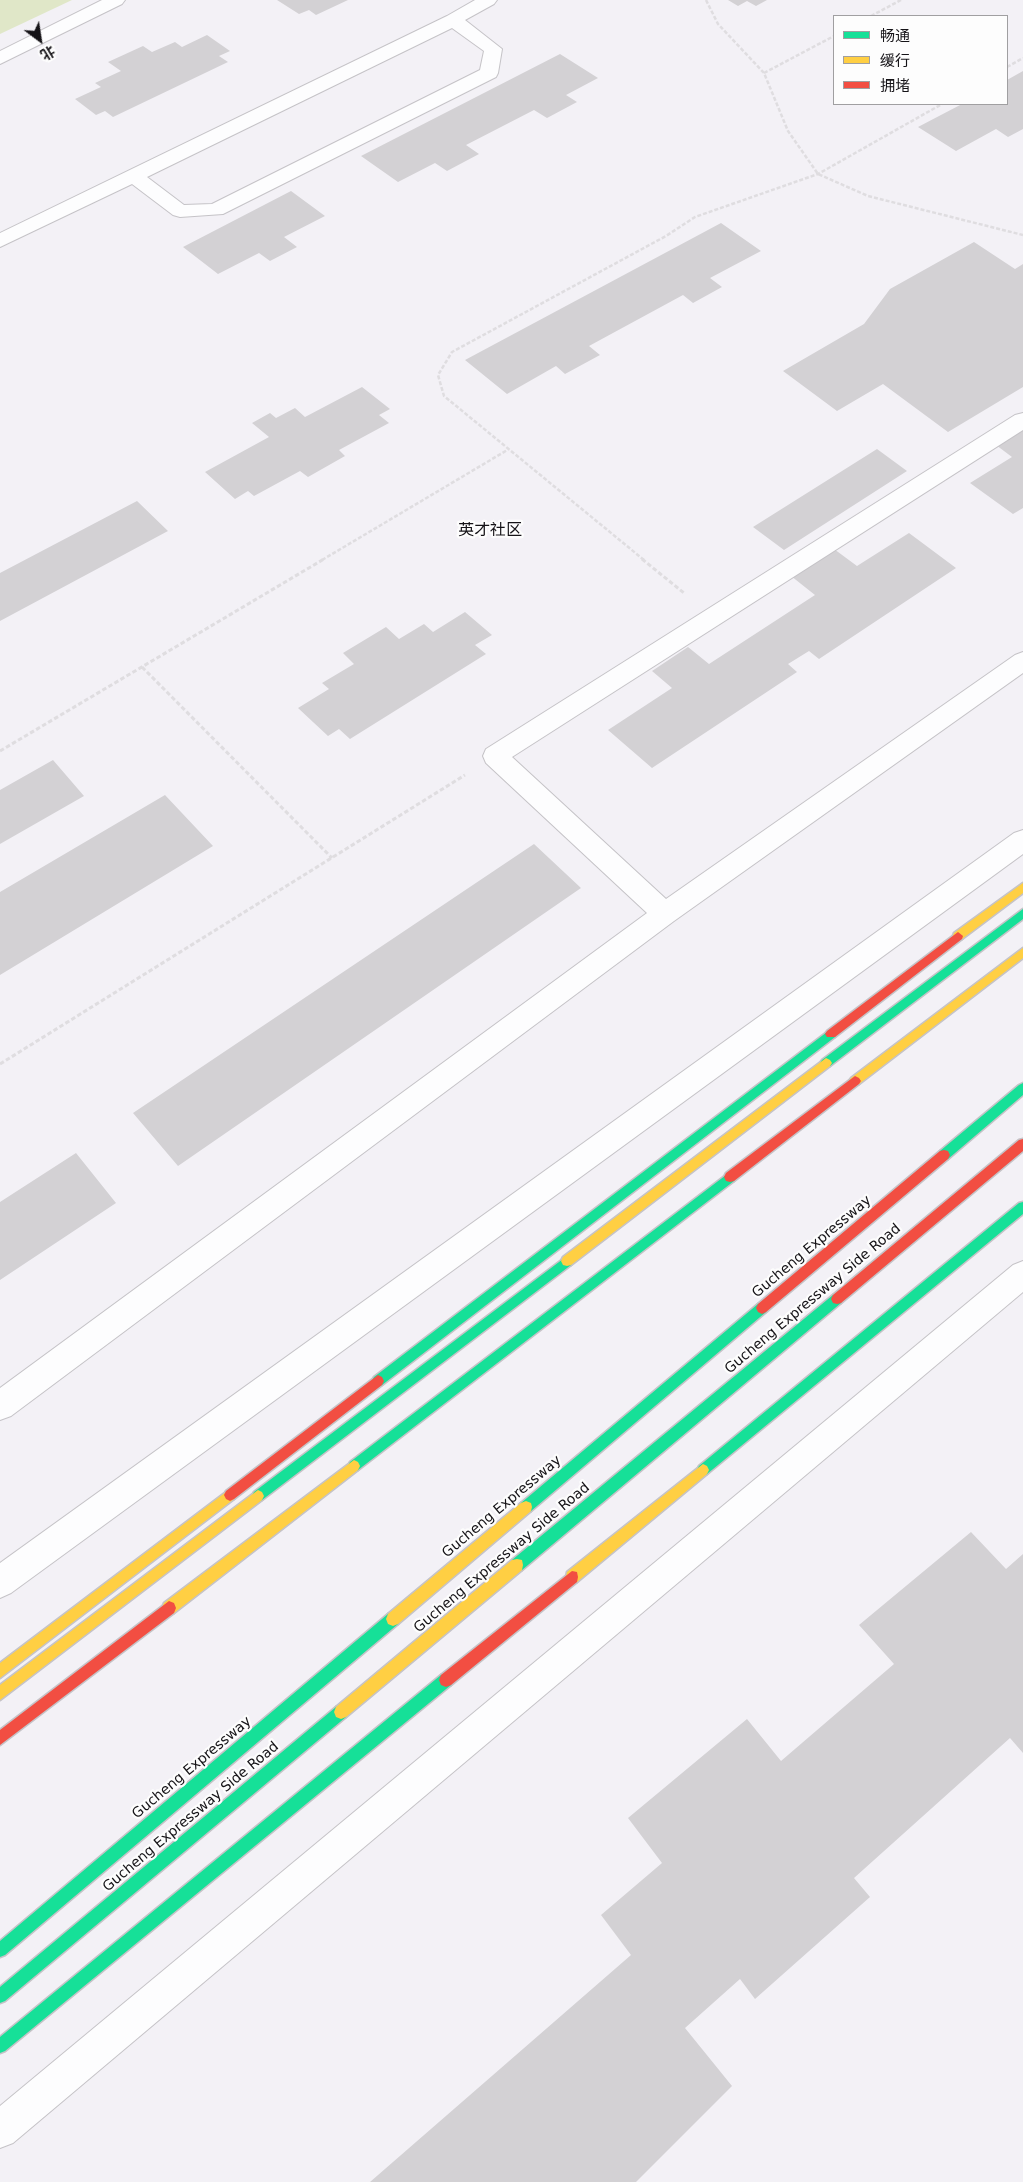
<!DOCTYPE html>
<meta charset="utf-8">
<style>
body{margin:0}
#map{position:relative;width:1023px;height:2182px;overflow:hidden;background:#f3f1f6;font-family:"DejaVu Sans","Noto Sans SC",sans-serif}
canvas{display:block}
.legend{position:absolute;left:833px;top:15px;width:175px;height:90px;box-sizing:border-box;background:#fdfdfd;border:1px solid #a09fa1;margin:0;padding:6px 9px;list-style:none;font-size:15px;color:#151317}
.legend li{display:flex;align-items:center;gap:10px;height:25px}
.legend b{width:25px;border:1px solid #a09fa1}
.north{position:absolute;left:15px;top:15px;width:50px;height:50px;-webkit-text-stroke:4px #fdfdfd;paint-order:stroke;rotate:149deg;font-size:14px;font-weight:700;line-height:20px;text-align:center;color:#151317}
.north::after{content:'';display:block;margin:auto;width:18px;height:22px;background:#151317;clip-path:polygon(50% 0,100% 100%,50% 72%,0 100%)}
</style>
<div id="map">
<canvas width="1023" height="2182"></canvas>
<ul class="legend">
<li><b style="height:6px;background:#16e098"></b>畅通</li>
<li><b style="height:6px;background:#ffcf43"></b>缓行</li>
<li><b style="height:6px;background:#f24e42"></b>拥堵</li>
</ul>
<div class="north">北</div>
</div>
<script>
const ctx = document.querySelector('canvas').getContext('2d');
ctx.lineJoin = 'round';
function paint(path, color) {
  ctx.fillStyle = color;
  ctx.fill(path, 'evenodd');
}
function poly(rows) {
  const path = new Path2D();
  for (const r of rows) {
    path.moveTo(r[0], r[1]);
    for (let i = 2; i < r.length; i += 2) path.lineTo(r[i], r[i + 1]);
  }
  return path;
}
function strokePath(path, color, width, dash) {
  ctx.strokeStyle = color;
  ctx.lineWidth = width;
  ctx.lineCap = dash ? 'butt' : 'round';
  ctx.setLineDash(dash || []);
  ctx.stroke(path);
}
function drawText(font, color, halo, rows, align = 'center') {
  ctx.font = font + ' "DejaVu Sans","Noto Sans SC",sans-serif';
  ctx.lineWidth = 4.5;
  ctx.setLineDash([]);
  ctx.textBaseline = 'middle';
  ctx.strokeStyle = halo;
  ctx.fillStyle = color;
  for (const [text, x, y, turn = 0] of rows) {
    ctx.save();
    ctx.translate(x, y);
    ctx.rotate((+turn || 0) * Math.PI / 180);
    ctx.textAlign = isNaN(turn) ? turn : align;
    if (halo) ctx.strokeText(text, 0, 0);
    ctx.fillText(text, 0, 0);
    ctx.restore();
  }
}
const green = poly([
 [0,0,72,0,0,34]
]);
const building = poly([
 [277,0,348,0,316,15,309,10,299,14],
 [728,0,767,0,756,6,747,1,738,6],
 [207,35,230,51,219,56,228,62,113,117,105,111,96,115,75,99,101,87,95,83,121,71,108,62,143,46,152,52,175,42,182,47],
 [560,54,598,78,566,95,577,102,547,118,534,110,466,145,479,154,447,171,435,163,398,182,361,156],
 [1023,71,1023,129,1008,137,996,129,956,151,918,127,962,104,1007,104,1007,80],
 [291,191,325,216,284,237,297,247,270,261,259,253,218,274,183,247],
 [721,223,761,251,710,278,722,287,693,303,683,295,589,346,600,355,565,374,556,366,507,394,465,360],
 [974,242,1015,269,1023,264,1023,387,948,432,883,384,837,411,783,371,864,324,890,289],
 [362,387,390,409,379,415,389,423,339,450,345,456,308,477,300,471,254,496,248,491,235,499,205,472,269,437,252,423,270,413,276,418,295,408,305,417],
 [1023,429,1023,508,1013,514,970,483,1012,457,996,445],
 [877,449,907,471,784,550,753,527],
 [137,501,168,531,0,621,0,573],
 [909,533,956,568,819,659,809,651,788,664,797,672,652,768,608,730,672,688,652,671,688,647,709,664,815,595,791,576,834,549,857,566],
 [465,612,492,635,475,645,486,654,350,739,339,729,328,736,298,708,329,689,322,683,354,664,343,653,386,627,399,639,424,624,433,632],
 [53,760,84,796,0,844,0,790],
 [165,795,213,846,0,975,0,892],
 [534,844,581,888,178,1166,133,1113],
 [76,1153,116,1203,0,1280,0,1202],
 [971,1532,1006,1569,1023,1554,1023,1753,1010,1738,854,1878,870,1897,755,1999,740,1979,685,2028,732,2086,636,2182,370,2182,631,1955,601,1915,662,1863,628,1818,747,1719,781,1761,894,1664,859,1625]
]);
const pathFar1 = poly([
 [706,0,718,24,764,73,788,131,818,174,868,196,1023,235],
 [871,16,901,0],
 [1007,67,1023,58],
 [764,73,834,36],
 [322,560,509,449],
 [644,560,444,396,438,375,452,352,666,236,695,217,818,174,942,104]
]);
const path = poly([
 [642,559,684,593],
 [142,667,332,858],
 [0,751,324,559],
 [0,1064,465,775]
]);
const lane = poly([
 [475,0,497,0,494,4,465,20,502,49,498,73,496,77,223,214,180,217,173,215,132,184,0,247,0,233,447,16,475,0],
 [452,28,484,51,480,70,212,204,184,205,147,177,452,28],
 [1023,413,1023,430,512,757,666,899,1015,655,1023,652,1023,673,674,921,11,1416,0,1420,0,1388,647,913,486,763,483,756,486,749,1015,415,1023,413]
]);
const street = poly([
 [102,0,125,0,122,4,0,64,0,51,102,0],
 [1023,830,1023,854,11,1593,0,1598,0,1563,1014,833,1023,830],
 [1023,1261,1023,1292,13,2143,0,2148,0,2106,1013,1265,1023,1261]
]);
const fast = poly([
 [1023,909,1023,919,830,1066,822,1066,820,1063,822,1060,1023,909],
 [831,1029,835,1031,837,1034,835,1037,382,1385,378,1387,374,1385,372,1381,374,1377,831,1029],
 [1023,1083,1023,1095,948,1159,944,1160,940,1159,938,1155,940,1151,1019,1085,1023,1083],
 [730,1172,734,1173,736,1177,734,1181,358,1470,354,1472,350,1470,348,1466,350,1462,730,1172],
 [1023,1202,1023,1214,707,1474,703,1476,699,1474,697,1470,699,1466,1019,1203,1023,1202],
 [567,1256,571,1257,573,1261,571,1265,262,1500,258,1502,254,1500,252,1496,254,1492,567,1256],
 [837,1294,841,1295,843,1299,841,1303,522,1570,517,1571,512,1570,511,1565,512,1560,833,1295,837,1294],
 [762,1302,766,1304,768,1308,766,1312,531,1511,526,1513,521,1511,520,1507,521,1503,758,1304,762,1302],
 [393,1612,398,1614,400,1619,398,1624,5,1955,0,1957,0,1941,388,1614,393,1612],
 [446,1673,451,1675,453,1680,451,1685,5,2051,0,2053,0,2037,441,1675,446,1673],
 [341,1705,346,1707,348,1712,346,1717,5,2001,0,2003,0,1987,336,1707,341,1705]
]);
const slow = poly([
 [1023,883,1023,893,962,939,954,939,953,936,954,933,1023,883],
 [1023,948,1023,958,859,1084,851,1084,849,1081,851,1078,1023,948],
 [826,1058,830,1060,832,1063,830,1066,571,1265,567,1266,563,1265,561,1261,563,1257,826,1058],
 [354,1460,358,1462,360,1466,358,1470,174,1613,169,1615,164,1613,162,1608,164,1603,354,1460],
 [703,1464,707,1466,709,1470,707,1474,577,1582,572,1583,567,1582,566,1577,567,1572,703,1464],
 [230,1489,234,1491,236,1495,234,1499,0,1678,0,1663,230,1489],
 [258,1490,262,1492,264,1496,262,1500,0,1700,0,1685,258,1490],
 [526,1501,531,1503,532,1507,531,1511,398,1624,393,1626,388,1624,386,1619,388,1614,521,1503,526,1501],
 [517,1559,522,1560,523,1565,522,1570,346,1717,341,1719,336,1717,334,1712,336,1707,512,1560,517,1559]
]);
const jam = poly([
 [958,932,963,936,962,939,835,1037,827,1037,825,1034,827,1031,958,932],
 [855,1076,859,1078,861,1081,859,1084,734,1181,730,1182,726,1181,724,1177,726,1173,855,1076],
 [1023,1139,1023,1151,841,1303,837,1304,833,1303,831,1299,833,1295,1019,1140,1023,1139],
 [944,1150,948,1151,950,1155,948,1159,766,1312,762,1314,758,1312,756,1308,758,1304,940,1151,944,1150],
 [378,1375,382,1377,384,1381,382,1385,234,1499,230,1501,226,1499,224,1495,226,1491,378,1375],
 [572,1571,577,1572,578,1577,577,1582,451,1685,446,1687,441,1685,439,1680,441,1675,572,1571],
 [169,1601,174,1603,176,1608,174,1613,0,1745,0,1730,169,1601]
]);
const streetNames = [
 ["Gucheng Expressway",812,1247,-40],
 ["Gucheng Expressway Side Road",813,1299,-40],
 ["Gucheng Expressway",502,1507,-40],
 ["Gucheng Expressway Side Road",502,1558,-40],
 ["Gucheng Expressway",192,1768,-40],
 ["Gucheng Expressway Side Road",191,1817,-40]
];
const quarterNames = [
 ["英才社区",490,531]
];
paint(green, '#e0e7c8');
paint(building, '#d3d1d4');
strokePath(lane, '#c5c3c7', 2);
strokePath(street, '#c5c3c7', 2);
strokePath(fast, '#c5c3c7', 3);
strokePath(slow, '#c5c3c7', 3);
strokePath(jam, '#c5c3c7', 3);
strokePath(pathFar1, '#dfdde0', 2.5, [4, 2]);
strokePath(path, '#dfdde0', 3, [4.5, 2.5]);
paint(lane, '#fdfdfe');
paint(street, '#fdfdfe');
paint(fast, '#16e098');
paint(slow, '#ffcf43');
paint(jam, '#f24e42');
drawText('14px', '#151317', '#fdfdfd', streetNames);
drawText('16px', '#151317', '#fdfdfd', quarterNames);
</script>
